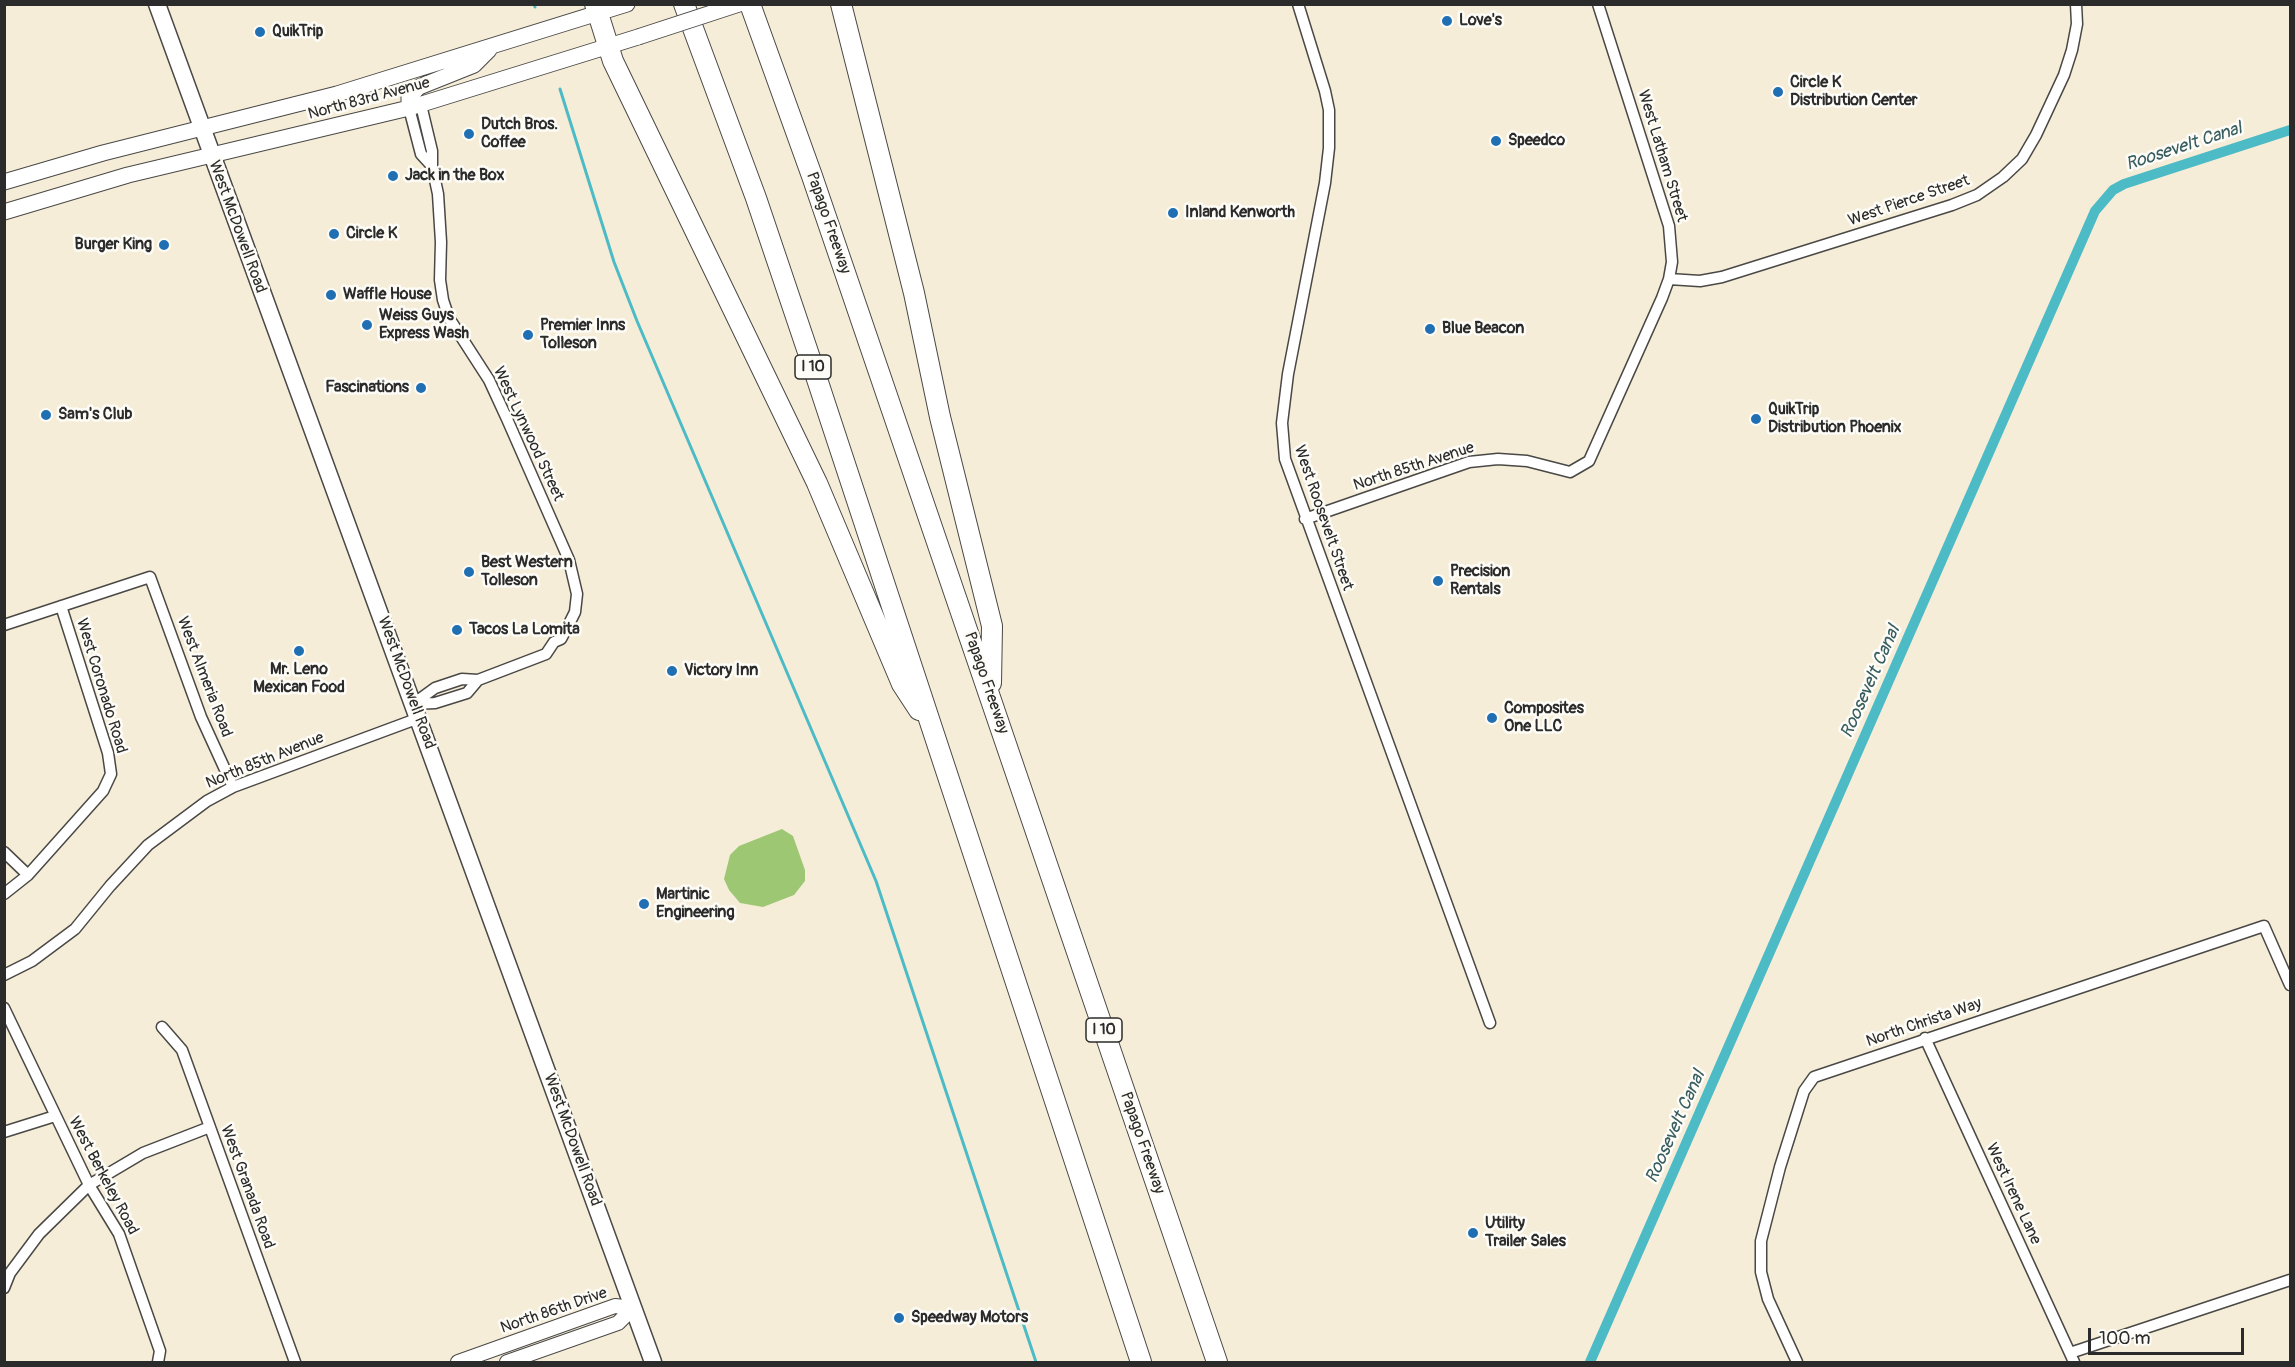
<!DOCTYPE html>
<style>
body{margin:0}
#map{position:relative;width:2295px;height:1367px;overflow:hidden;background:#f6edd9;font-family:Pangolin,sans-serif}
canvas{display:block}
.frame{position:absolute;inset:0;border:6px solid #2b2b2b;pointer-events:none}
.scale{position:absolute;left:2088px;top:1328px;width:156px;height:27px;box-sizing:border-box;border:3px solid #2b2b2b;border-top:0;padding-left:8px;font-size:18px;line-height:21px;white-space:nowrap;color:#2b2b2b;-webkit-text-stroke:4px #fdfcf7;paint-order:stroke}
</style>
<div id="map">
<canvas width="2295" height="1367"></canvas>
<div class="frame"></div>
<div class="scale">100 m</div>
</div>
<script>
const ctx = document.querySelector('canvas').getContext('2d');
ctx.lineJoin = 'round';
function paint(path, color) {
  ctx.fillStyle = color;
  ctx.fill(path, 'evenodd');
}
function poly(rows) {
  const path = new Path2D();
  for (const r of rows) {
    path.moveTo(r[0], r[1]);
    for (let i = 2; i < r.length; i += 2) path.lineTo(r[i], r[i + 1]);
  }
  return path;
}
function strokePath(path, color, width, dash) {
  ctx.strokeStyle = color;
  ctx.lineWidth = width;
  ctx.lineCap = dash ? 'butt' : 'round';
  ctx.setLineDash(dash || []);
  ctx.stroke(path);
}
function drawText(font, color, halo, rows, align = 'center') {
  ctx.font = font + ' Pangolin,sans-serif';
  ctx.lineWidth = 5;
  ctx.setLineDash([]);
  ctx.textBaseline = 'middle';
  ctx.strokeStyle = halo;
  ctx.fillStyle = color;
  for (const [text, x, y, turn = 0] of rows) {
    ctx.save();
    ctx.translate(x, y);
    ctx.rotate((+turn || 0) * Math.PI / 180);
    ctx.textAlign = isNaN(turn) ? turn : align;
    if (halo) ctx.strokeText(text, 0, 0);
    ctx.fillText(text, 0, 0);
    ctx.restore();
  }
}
const green = poly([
 [782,829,793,836,805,870,805,881,794,895,763,907,740,903,729,890,724,879,730,855,739,846]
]);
const stream = poly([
 [534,4,535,7],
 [560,89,614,262,637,321,876,881,1036,1362]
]);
const canal = poly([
 [1590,1362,2095,211,2113,190,2124,184,2290,130]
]);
const minor = poly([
 [1298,4,1325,91,1329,110,1329,148,1325,183,1288,374,1282,423,1285,459,1490,1023],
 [409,108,421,154,432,166],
 [1669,279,1700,281,1722,277,1952,205,1977,195,2003,177,2022,159,2036,135,2064,75,2072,50,2077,24,2076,4],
 [1305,519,1469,462,1498,459,1527,461,1570,472,1589,461,1662,298,1669,279,1672,262,1669,226,1598,4],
 [4,625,150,577,201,717,233,787],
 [413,704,435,688,462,679,478,680,546,654,554,642,561,639,569,624,575,612,577,594,569,560,507,419,489,380,449,318,443,300,440,280,441,242,438,194,432,166,432,151,421,105],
 [413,704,435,703,467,693,478,680],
 [4,852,28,875],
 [4,894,28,875,103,791,111,774,108,753,61,606],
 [4,975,32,961,75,929,110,886,148,845,207,801,233,787,419,718],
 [4,1008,89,1185,119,1234,160,1351,158,1362],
 [162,1027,182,1050,295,1362],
 [1925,1038,2074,1362],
 [4,1132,55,1116],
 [4,1288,10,1273,39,1234,89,1185,143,1153,210,1127],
 [2070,1353,2290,1280],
 [1797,1362,1768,1299,1761,1272,1761,1241,1780,1167,1804,1091,1814,1077,2264,926,2290,985]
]);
const tertiary = poly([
 [458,1362,615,1306,633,1308],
 [507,1362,618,1323,633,1308]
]);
const secondary = poly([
 [409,108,409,97,419,87,474,65,489,50],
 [4,182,103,153,337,94,627,4],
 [4,212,128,175,409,108,638,37]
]);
const primary = poly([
 [157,4,653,1362]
]);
const motorway = poly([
 [595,4,613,61,817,483,902,684,919,710],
 [684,4,756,198,813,367,1141,1362],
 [750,4,812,176,1217,1362],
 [841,4,914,293,940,417,992,626,991,683]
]);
const secondaryBridge = poly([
 [638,37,739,4]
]);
const markers = [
 [1447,21,6,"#1f6fb2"],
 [260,32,6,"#1f6fb2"],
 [1778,92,6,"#1f6fb2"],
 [469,134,6,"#1f6fb2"],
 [1496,141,6,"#1f6fb2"],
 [393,176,6,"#1f6fb2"],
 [1173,213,6,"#1f6fb2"],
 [334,234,6,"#1f6fb2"],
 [164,245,6,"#1f6fb2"],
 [331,295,6,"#1f6fb2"],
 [367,325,6,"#1f6fb2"],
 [1430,329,6,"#1f6fb2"],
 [528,335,6,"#1f6fb2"],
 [421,388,6,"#1f6fb2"],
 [46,415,6,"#1f6fb2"],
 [1756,419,6,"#1f6fb2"],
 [469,572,6,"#1f6fb2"],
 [1438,581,6,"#1f6fb2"],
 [457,630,6,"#1f6fb2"],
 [299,651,6,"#1f6fb2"],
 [672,671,6,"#1f6fb2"],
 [1492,718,6,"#1f6fb2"],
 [644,904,6,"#1f6fb2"],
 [1473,1233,6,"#1f6fb2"],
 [899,1318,6,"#1f6fb2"]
];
const shields = [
 [813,367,36],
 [1104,1030,36]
];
const shieldNames = [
 ["I 10",813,367],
 ["I 10",1104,1030]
];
const poiNames = [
 ["Love's",1459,21],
 ["QuikTrip",272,32],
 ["Circle K",1790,83],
 ["Distribution Center",1790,101],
 ["Dutch Bros.",481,125],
 ["Coffee",481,143],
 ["Speedco",1508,141],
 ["Jack in the Box",405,176],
 ["Inland Kenworth",1185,213],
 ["Circle K",346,234],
 ["Burger King",152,245,"right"],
 ["Waffle House",343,295],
 ["Weiss Guys",379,316],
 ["Express Wash",379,334],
 ["Premier Inns",540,326],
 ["Tolleson",540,344],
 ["Blue Beacon",1442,329],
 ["Fascinations",409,388,"right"],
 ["QuikTrip",1768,410],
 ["Distribution Phoenix",1768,428],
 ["Sam's Club",58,415],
 ["Best Western",481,563],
 ["Tolleson",481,581],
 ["Precision",1450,572],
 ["Rentals",1450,590],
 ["Tacos La Lomita",469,630],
 ["Mr. Leno",299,670,"center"],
 ["Mexican Food",299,688,"center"],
 ["Victory Inn",684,671],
 ["Composites",1504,709],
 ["One LLC",1504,727],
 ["Martinic",656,895],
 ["Engineering",656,913],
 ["Utility",1485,1224],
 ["Trailer Sales",1485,1242],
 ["Speedway Motors",911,1318]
];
const streetNames = [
 ["North 83rd Avenue",369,99,-15],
 ["West Latham Street",1662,156,73],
 ["West Pierce Street",1909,201,-19],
 ["Papago Freeway",828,223,71],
 ["West McDowell Road",237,227,70],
 ["West Lynwood Street",528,434,65],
 ["North 85th Avenue",1414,467,-18],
 ["West Roosevelt Street",1323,518,71],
 ["West Almeria Road",204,677,69],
 ["West McDowell Road",406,683,70],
 ["Papago Freeway",986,683,71],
 ["West Coronado Road",101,686,73],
 ["North 85th Avenue",265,761,-22],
 ["North Christa Way",1924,1023,-19],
 ["West McDowell Road",572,1140,70],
 ["Papago Freeway",1142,1143,71],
 ["West Berkeley Road",103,1176,62],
 ["West Granada Road",247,1187,70],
 ["West Irene Lane",2013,1194,65],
 ["North 86th Drive",554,1311,-19]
];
const waterNames = [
 ["Roosevelt Canal",2184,147,-18],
 ["Roosevelt Canal",1871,682,-66],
 ["Roosevelt Canal",1676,1127,-66]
];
paint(green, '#9ec774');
strokePath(stream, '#4dbbc5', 3);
strokePath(canal, '#4dbbc5', 10);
strokePath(minor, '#494845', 13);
strokePath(tertiary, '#494845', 16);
strokePath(secondary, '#494845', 17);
strokePath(primary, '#494845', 19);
strokePath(motorway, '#494845', 22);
strokePath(minor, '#fff', 10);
strokePath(tertiary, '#fff', 14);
strokePath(secondary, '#fff', 15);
strokePath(primary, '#fff', 16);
strokePath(motorway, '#fff', 20);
strokePath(secondaryBridge, '#494845', 17, []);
strokePath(secondaryBridge, '#fff', 15);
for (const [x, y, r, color] of markers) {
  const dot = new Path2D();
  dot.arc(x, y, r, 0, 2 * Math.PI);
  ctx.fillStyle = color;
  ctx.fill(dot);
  strokePath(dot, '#fdfcf7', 2);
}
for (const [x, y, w] of shields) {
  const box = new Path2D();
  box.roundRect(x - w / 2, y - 12, w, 24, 4.5);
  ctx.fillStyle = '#fdfcf7';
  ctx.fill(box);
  strokePath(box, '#2b2b2b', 1.5);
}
drawText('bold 15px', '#2b2b2b', null, shieldNames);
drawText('bold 16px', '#2b2b2b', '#fdfcf7', poiNames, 'left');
drawText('16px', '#2b2b2b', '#fdfcf7', streetNames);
drawText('italic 18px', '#375d61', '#fdfcf7', waterNames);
</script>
